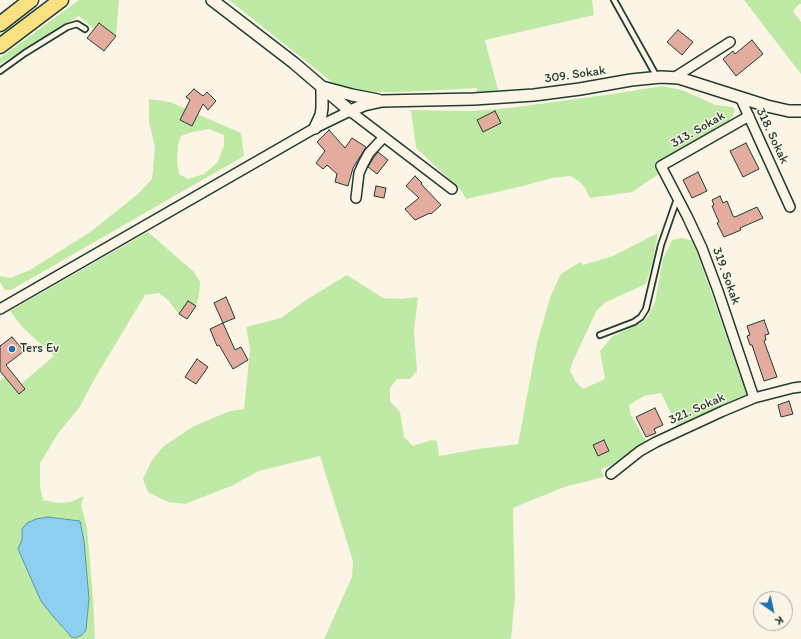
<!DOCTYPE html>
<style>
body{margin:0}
#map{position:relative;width:801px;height:639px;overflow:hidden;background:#fcf5e5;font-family:Itim,sans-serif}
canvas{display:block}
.north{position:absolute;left:753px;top:591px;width:40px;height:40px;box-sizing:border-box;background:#fcf5e5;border:1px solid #a4ab9e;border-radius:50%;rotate:146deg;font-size:11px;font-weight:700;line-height:16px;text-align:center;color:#1f3d34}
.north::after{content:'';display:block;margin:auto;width:14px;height:18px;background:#1f6fb2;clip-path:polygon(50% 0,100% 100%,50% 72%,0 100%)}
</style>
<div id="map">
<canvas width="801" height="639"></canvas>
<div class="north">K</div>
</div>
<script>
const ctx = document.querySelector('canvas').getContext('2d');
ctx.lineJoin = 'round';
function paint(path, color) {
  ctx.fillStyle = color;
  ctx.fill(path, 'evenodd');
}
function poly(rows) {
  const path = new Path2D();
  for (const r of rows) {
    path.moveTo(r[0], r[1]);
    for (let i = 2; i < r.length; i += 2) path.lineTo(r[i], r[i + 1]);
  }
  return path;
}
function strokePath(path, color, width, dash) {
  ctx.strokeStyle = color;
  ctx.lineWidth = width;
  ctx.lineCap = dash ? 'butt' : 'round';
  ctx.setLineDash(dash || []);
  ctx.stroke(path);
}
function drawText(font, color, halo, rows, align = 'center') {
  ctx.font = font + ' Itim,sans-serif';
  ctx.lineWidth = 3;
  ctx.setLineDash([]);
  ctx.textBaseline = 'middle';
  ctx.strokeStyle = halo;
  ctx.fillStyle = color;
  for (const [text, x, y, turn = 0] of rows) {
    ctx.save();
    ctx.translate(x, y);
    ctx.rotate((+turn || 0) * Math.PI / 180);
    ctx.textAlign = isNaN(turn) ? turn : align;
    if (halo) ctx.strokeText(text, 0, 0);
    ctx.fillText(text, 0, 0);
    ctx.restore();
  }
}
const green = poly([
 [79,0,119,0,116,36,99,23,94,29,79,16,0,64,0,58],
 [229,0,592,0,594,15,485,40,498,90,477,92,477,88,402,92,367,92,346,89,332,82],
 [744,0,801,0,801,4,799,4,793,11,801,22,801,74],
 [662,86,682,90,716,105,733,107,735,110,732,117,727,123,659,163,655,167,659,174,632,192,590,198,585,188,579,181,570,176,552,178,523,186,466,199,461,190,416,148,411,110,474,111,509,108,613,94],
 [149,99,170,102,241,133,244,156,11,290,5,290,0,282,0,276,10,278,30,270,89,233,138,194,152,179,155,147,149,122],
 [209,129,224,135,224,145,218,162,204,174,188,179,179,174,177,161,178,145,181,136,192,132],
 [148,232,194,272,200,282,199,295,196,306,188,301,179,314,168,300,159,293,145,295,95,378,79,408,59,432,40,463,40,486,43,500,58,503,70,502,84,496,81,505,87,528,93,597,95,639,0,639,0,381,5,377,19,394,25,389,21,384,54,356,23,328,10,311],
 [22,540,69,634,60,624,18,549],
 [658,233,653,260,646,284,606,302,597,310,573,361,570,371,576,382,583,389,605,379,600,351,613,336,641,323,648,316,655,302,663,259,672,240,682,238,693,241,747,395,712,410,677,426,661,393,644,396,629,405,631,415,647,443,613,465,601,469,604,477,564,487,513,508,515,598,511,639,324,639,352,577,353,561,320,456,259,471,231,486,185,504,168,502,148,492,143,479,152,460,164,446,194,426,230,411,244,409,250,349,246,327,281,318,306,300,347,275,383,298,401,299,418,297,414,331,417,371,410,379,397,379,390,388,390,401,400,412,404,437,413,446,431,440,437,441,439,456,478,449,518,444,537,343,551,295,561,274,580,262,583,265,613,256]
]);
const water = poly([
 [48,517,80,521,84,541,89,599,86,630,82,635,75,638,71,637,69,634,52,615,41,601,33,583,18,549,22,540,22,529,27,523,36,519,48,517]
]);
const building = poly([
 [99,23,116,36,104,51,87,38,99,23],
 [678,30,693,42,682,55,667,42,678,30],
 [752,40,763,54,736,76,723,59,733,51,735,54,752,40],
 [194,89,203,96,207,92,216,101,208,110,203,104,192,126,180,120,190,100,186,97,194,89],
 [495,111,501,123,483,132,477,120,495,111],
 [329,130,345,148,352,138,366,147,353,168,348,186,335,182,337,174,327,165,323,169,316,163,325,151,317,142,329,130],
 [746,143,759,169,743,177,730,151,746,143],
 [378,152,388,160,377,174,368,167,374,157,378,152],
 [698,172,707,191,692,198,683,180,698,172],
 [415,176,422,183,421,184,441,205,431,214,430,213,415,220,405,209,419,198,406,186,415,176],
 [376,186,386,188,384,198,374,196,376,186],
 [720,196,723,203,727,201,733,216,735,217,757,207,763,218,740,228,741,230,724,237,717,223,719,222,712,206,714,205,712,200,720,196],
 [226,297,235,318,223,323,214,303,226,297],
 [188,301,196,306,187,319,179,314,188,301],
 [764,320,769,334,765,335,766,340,764,341,777,377,764,381,752,345,750,345,747,336,750,335,747,326,764,320],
 [223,323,235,350,241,347,248,360,233,369,219,345,217,346,210,329,223,323],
 [12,337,24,351,6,365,25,389,19,394,0,371,0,346,12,337],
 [197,359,208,367,196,384,185,377,197,359],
 [789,401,793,414,781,417,778,405,789,401],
 [655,408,663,425,654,429,656,433,646,437,636,417,655,408],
 [604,440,609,451,598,456,593,445,604,440]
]);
const service = poly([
 [614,0,657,77],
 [0,71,25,53,67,27,77,24,85,29],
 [600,335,634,322,641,317,646,309,661,245,677,199]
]);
const minor = poly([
 [675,77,730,42],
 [740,97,790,207],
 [749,116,661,166,687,216,702,248,718,291,754,398],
 [356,198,359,173,363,164,369,153,384,137],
 [0,309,315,128,350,111,452,189],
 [611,474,640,451,656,442,723,411,754,398,793,388,801,387]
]);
const tertiary = poly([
 [212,0,294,63,350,111,364,105,382,101,474,99,534,95,580,89,631,80,661,77,679,78,767,106,789,111,801,111],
 [315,128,321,115,322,108,322,87,352,95,378,100]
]);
const trunk = poly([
 [0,24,31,0],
 [0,46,61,0]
]);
const markers = [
 [12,349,4,"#1f6fb2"]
];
const streetNames = [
 ["309. Sokak",575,75,-8],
 ["313. Sokak",698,130,-30],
 ["318. Sokak",772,136,65],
 ["319. Sokak",726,276,70],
 ["321. Sokak",697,409,-24]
];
const poiNames = [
 ["Ters Ev",20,349]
];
paint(green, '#bfeaa6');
paint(water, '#8dcfee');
strokePath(water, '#6195a4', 1);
paint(building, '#e4ab9f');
strokePath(building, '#1f3d34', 1);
strokePath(service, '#1f3d34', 8);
strokePath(minor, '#1f3d34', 12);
strokePath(tertiary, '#1f3d34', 14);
strokePath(trunk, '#1f3d34', 17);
strokePath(service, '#fcf5e5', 4.5);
strokePath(minor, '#fcf5e5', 9);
strokePath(tertiary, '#fcf5e5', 11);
strokePath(trunk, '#f9e181', 14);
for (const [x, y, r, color] of markers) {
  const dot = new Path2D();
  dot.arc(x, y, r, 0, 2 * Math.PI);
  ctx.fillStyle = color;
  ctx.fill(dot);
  strokePath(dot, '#fcf5e5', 1.5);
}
drawText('13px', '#1f3d34', '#fcf5e5', streetNames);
drawText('13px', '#1f3d34', '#fcf5e5', poiNames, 'left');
</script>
